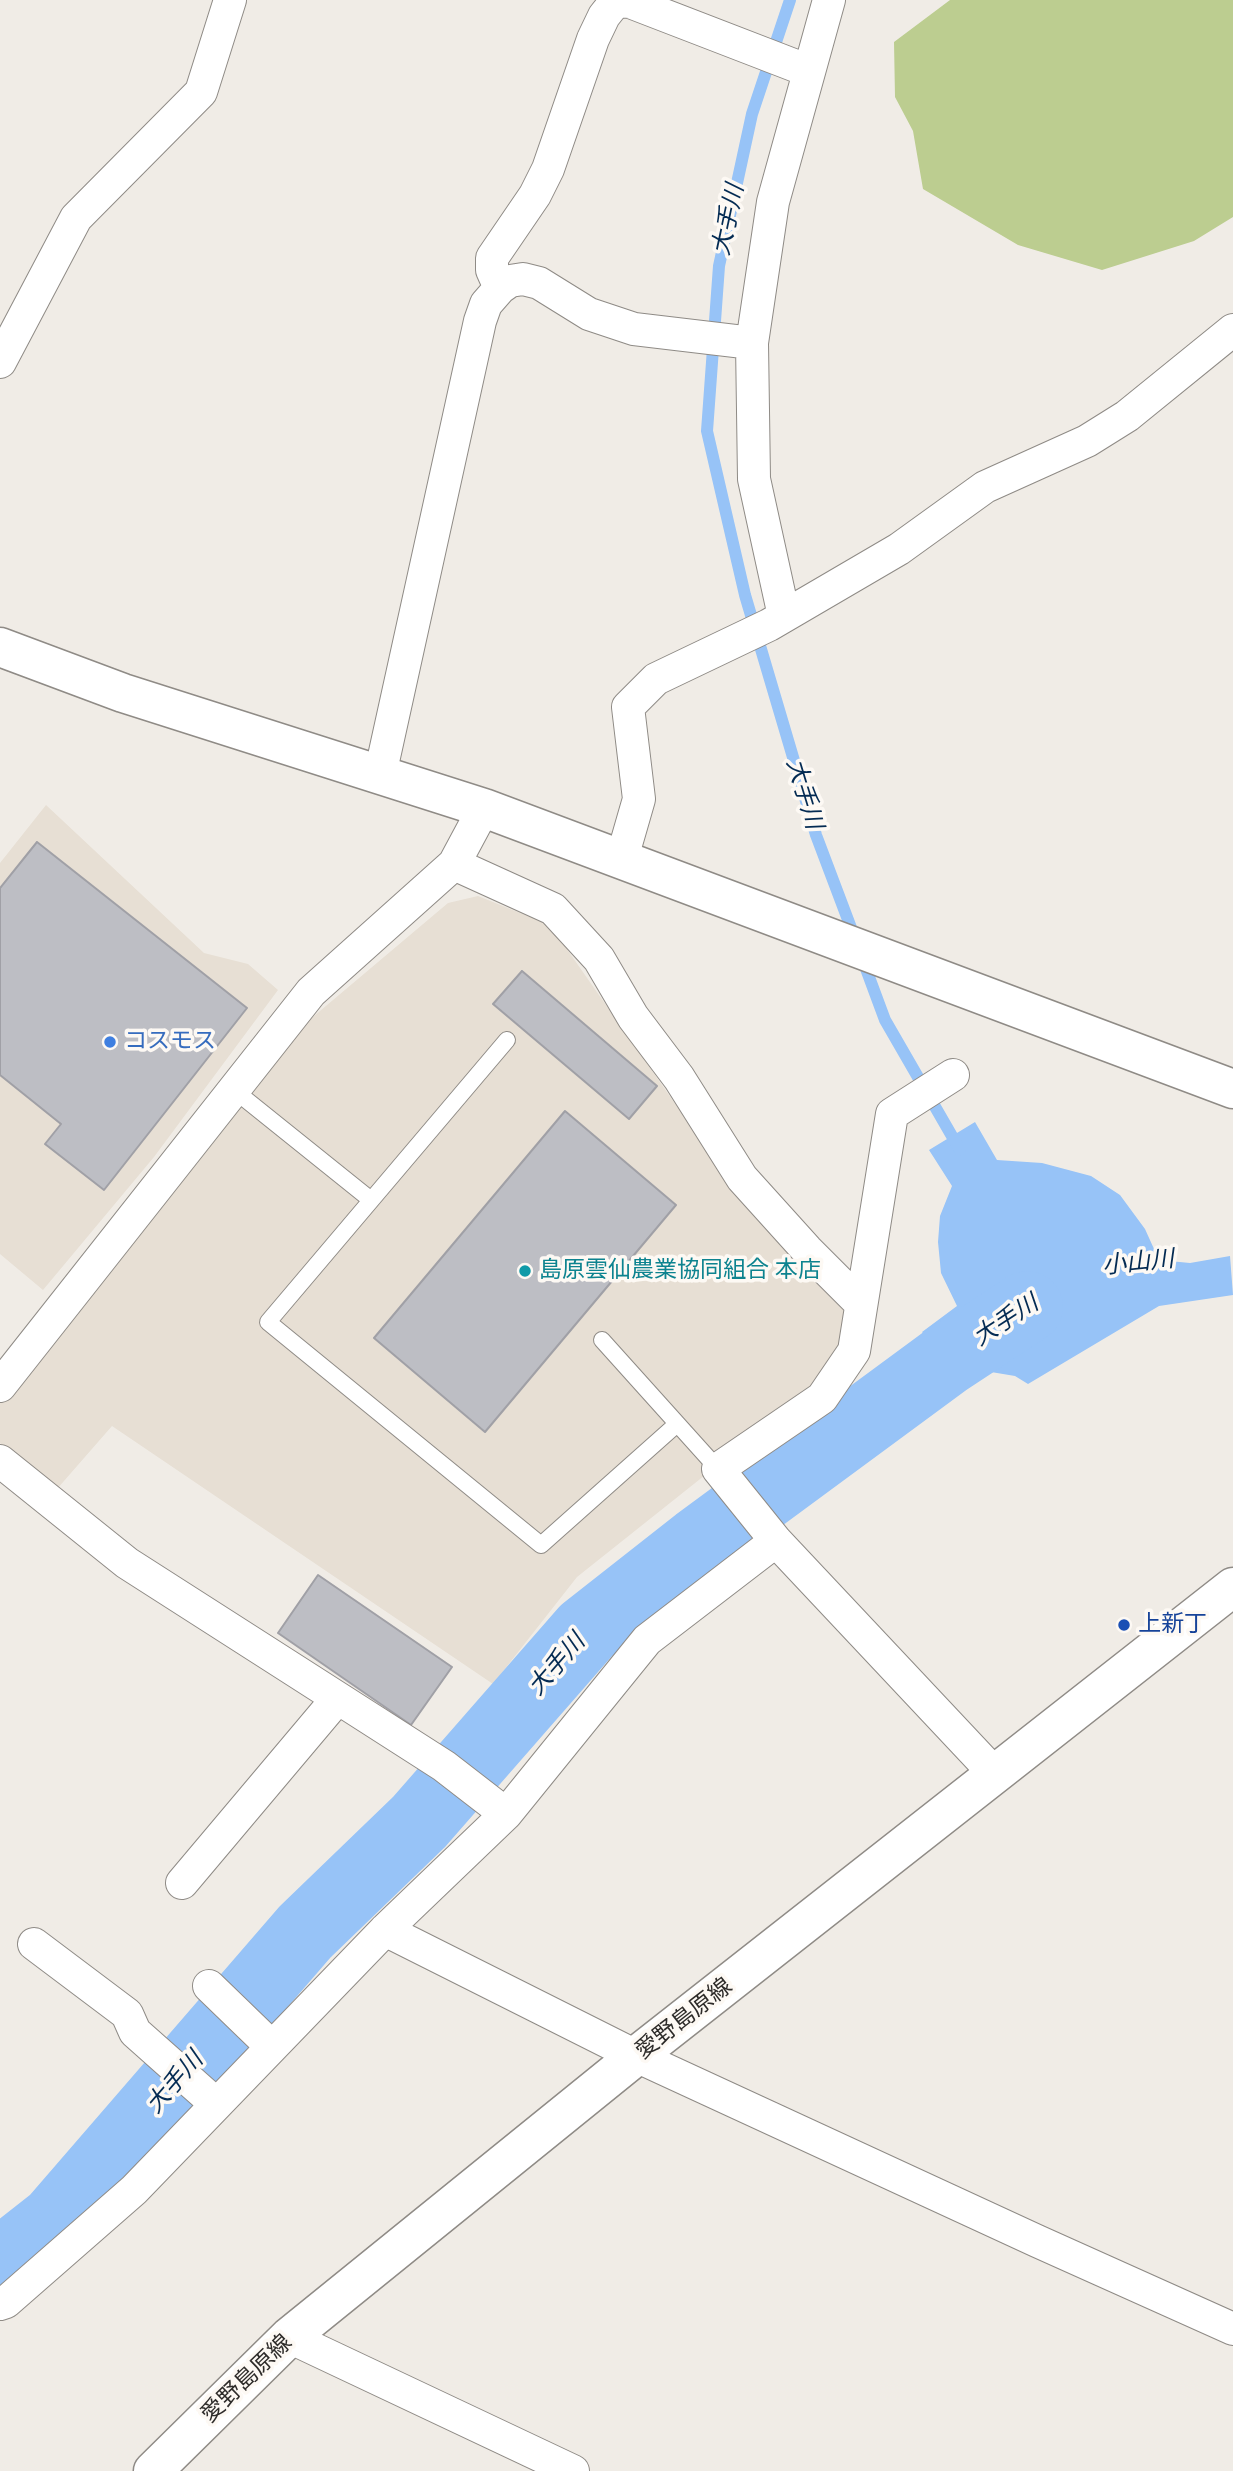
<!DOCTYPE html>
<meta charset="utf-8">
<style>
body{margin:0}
canvas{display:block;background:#f0ece6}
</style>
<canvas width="1233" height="2471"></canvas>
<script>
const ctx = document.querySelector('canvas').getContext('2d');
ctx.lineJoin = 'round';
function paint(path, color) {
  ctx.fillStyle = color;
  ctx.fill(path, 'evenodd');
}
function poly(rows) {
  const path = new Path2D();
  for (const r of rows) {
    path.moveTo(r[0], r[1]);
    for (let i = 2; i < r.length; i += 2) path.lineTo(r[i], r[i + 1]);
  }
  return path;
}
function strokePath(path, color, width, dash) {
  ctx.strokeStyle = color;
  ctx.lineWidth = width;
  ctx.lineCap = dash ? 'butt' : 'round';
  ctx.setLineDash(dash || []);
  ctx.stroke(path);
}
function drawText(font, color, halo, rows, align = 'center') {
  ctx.font = font + ' "Fira Sans","Noto Sans JP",sans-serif';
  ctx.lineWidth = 7;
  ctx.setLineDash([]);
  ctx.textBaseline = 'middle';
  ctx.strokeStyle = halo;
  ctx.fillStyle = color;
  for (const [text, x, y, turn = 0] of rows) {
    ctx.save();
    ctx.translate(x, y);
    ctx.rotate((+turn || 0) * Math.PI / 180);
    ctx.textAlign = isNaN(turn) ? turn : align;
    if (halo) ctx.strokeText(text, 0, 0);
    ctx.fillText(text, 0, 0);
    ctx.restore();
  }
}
const built = poly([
 [46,805,204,953,248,964,278,990,154,1157,43,1290,0,1254,0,863],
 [478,896,550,925,741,1198,847,1302,846,1337,817,1386,577,1577,493,1684,112,1426,50,1497,34,1473,0,1443,0,1402,301,1027,448,903]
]);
const green = poly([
 [950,0,1233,0,1233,217,1194,241,1102,270,1018,245,923,189,913,131,895,97,894,42]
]);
const water = poly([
 [975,1122,997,1160,1042,1163,1091,1176,1120,1195,1145,1229,1159,1260,1190,1263,1230,1256,1233,1295,1159,1306,1028,1384,1015,1376,985,1371,965,1387,922,1332,957,1306,941,1273,938,1242,940,1216,952,1186,929,1150]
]);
const stream = poly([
 [790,0,752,114,719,266,707,431,745,595,816,835,856,941],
 [862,958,885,1020,960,1150]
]);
const river = poly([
 [0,2260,13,2254,55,2221,305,1932,419,1822,586,1631,698,1543,945,1361,1027,1307]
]);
const building = poly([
 [37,842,247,1008,104,1190,45,1144,61,1124,0,1075,0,888,37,842],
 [522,971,657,1086,629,1119,493,1004,522,971],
 [565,1111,676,1205,485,1432,374,1338,565,1111],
 [318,1575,452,1667,411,1725,278,1633,318,1575]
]);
const lane = poly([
 [507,1040,268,1322,541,1545,677,1424],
 [234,1090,371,1200],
 [602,1340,718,1469]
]);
const street = poly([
 [500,288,492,270,492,258,535,195,548,169,593,39,604,16,612,6,620,1,630,2,809,71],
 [0,362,76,218,201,92,230,0],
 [784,616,754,479,752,343,773,202,829,0],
 [380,775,480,321,486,304,500,288,510,281,523,279,539,283,589,314,634,329,752,343],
 [622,858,639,799,628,707,656,679,769,625,899,549,985,487,1087,441,1127,416,1233,330],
 [454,864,553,909,599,959,633,1017,679,1078,742,1178,807,1250,860,1303],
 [953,1075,892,1114,854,1351,822,1398,718,1469,776,1541,995,1774],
 [0,1386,311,992,454,864,484,808],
 [0,1461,127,1563,444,1766,506,1814],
 [182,1883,337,1699],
 [385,1930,636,2056,1037,2241,1233,2329],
 [34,1944,127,2014,135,2032,216,2104],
 [209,1986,271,2046],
 [0,2304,6,2302,134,2190,385,1930,506,1814,647,1640,776,1541],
 [289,2337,573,2471]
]);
const secondary = poly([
 [0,647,123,693,484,808,1233,1089]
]);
const primary = poly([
 [153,2471,289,2337,636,2056,1233,1587]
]);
const markers = [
 [110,1042,7,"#3f7fe0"],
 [525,1271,7,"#0f9aa8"],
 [1124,1625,7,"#1a4fb4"]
];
const shopNames = [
 ["コスモス",124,1042]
];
const cultureNames = [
 ["島原雲仙農業協同組合 本店",539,1271]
];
const transitNames = [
 ["上新丁",1138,1625]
];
const streetNames = [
 ["愛野島原線",684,2019,-38],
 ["愛野島原線",247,2379,-44]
];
const waterNames = [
 ["大手川",729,220,-78],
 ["大手川",804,794,73],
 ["小山川",1138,1263,-6],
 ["大手川",1006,1321,-33],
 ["大手川",557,1665,-49],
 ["大手川",175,2083,-49]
];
paint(built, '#e7dfd4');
paint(green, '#bccd90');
paint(water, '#97c3f7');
strokePath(stream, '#97c3f7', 12);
strokePath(river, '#97c3f7', 72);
paint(building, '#bdbec4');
strokePath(building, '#a0a0a6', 2);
strokePath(lane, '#8f8b86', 18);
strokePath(street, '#8f8b86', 34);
strokePath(secondary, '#8f8b86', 41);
strokePath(primary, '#8f8b86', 41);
strokePath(lane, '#fff', 16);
strokePath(street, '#fff', 32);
strokePath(secondary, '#fff', 38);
strokePath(primary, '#fff', 38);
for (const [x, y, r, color] of markers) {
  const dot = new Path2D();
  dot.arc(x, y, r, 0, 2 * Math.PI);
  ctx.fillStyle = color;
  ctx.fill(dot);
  strokePath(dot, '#fdf9f4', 2.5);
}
drawText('23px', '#366cbe', '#fdf9f4', shopNames, 'left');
drawText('23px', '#0d838f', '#fdf9f4', cultureNames, 'left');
drawText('23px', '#164399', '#fdf9f4', transitNames, 'left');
drawText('23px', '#2e2c2a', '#fdf9f4', streetNames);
drawText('italic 24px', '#042b53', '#fdf9f4', waterNames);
</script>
